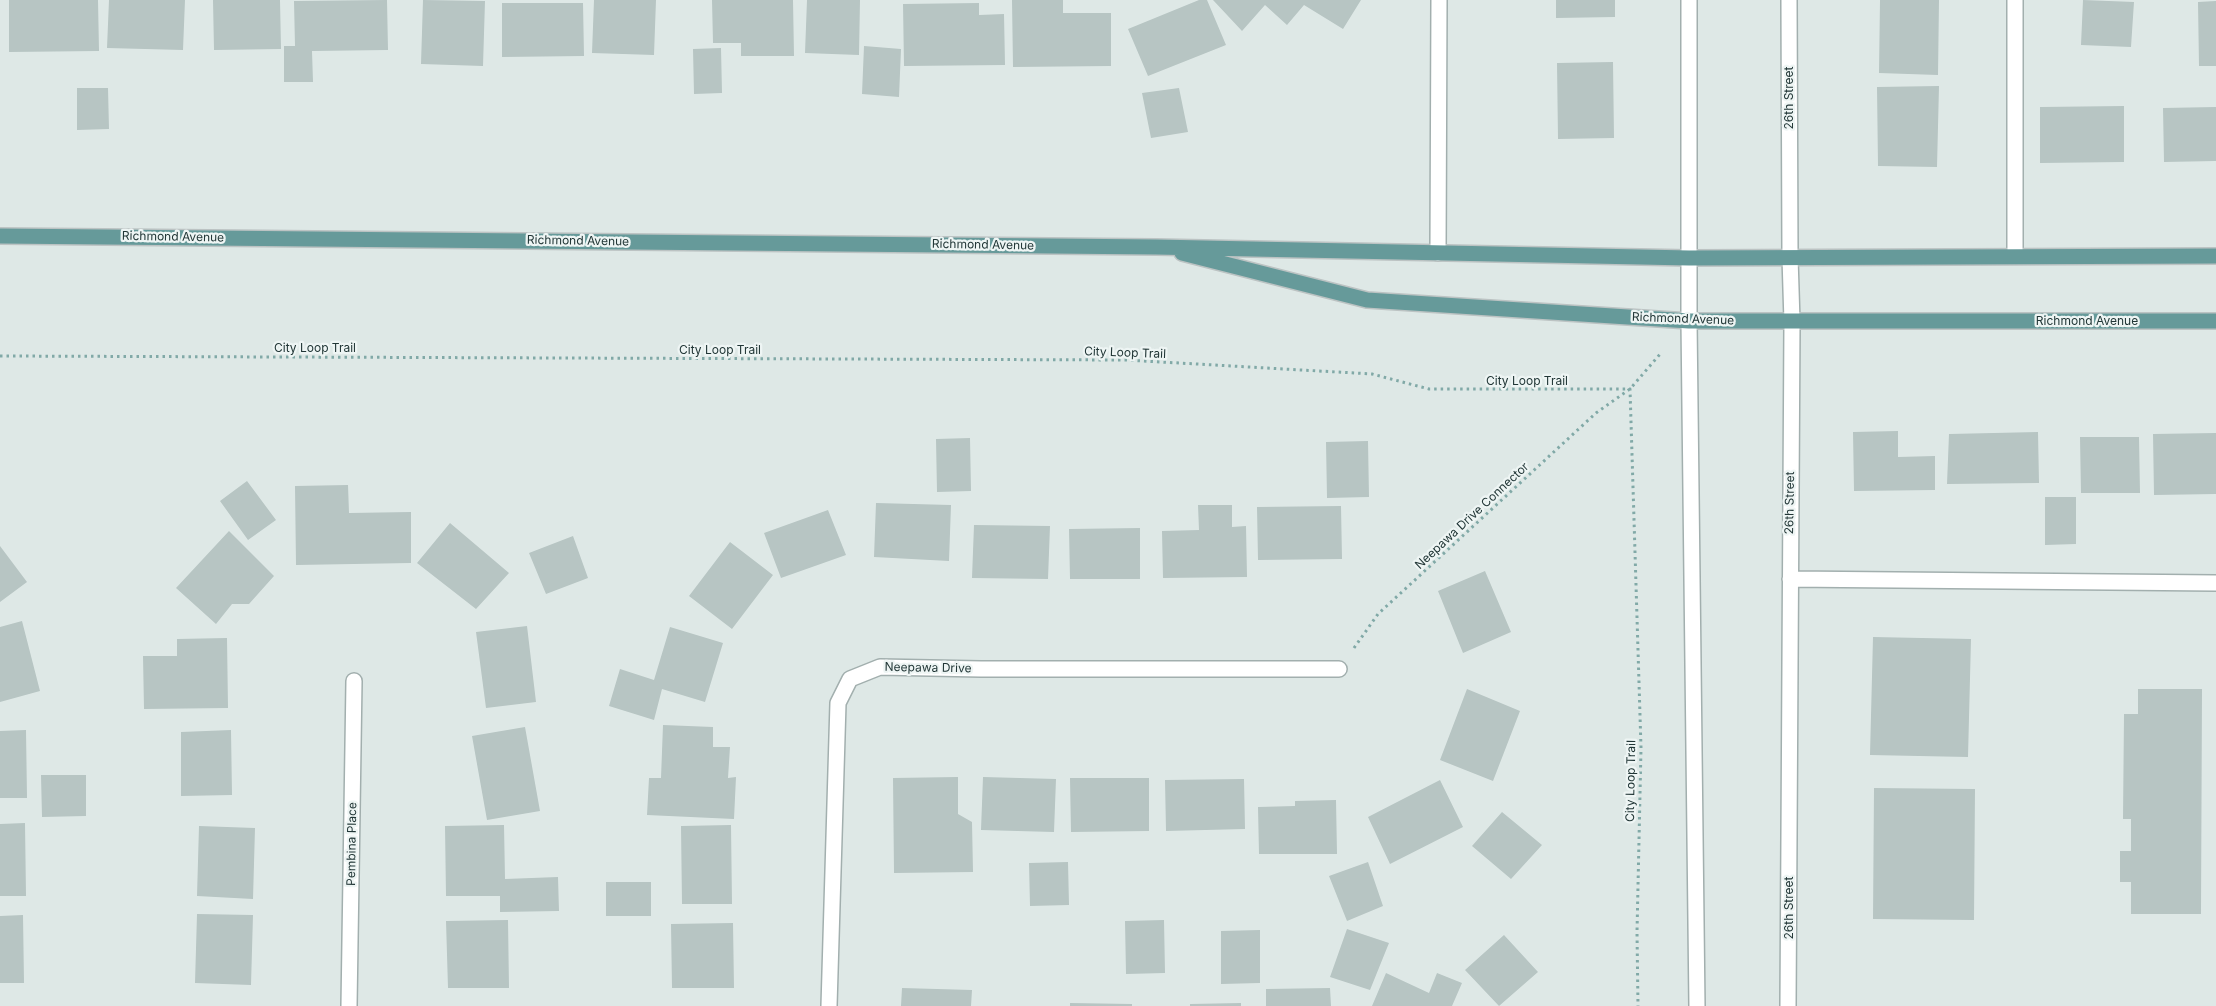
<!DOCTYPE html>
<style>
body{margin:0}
canvas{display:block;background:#dee8e6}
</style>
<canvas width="2216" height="1006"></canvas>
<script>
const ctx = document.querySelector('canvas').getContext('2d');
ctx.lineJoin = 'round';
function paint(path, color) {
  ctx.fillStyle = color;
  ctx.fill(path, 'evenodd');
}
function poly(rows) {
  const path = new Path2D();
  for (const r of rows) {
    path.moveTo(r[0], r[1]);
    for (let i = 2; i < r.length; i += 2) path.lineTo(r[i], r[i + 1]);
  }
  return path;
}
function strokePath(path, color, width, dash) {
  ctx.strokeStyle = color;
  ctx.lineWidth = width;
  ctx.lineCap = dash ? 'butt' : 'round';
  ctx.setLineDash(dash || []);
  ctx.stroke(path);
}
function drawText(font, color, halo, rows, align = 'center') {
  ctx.font = font + ' Inter,sans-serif';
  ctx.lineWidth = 4.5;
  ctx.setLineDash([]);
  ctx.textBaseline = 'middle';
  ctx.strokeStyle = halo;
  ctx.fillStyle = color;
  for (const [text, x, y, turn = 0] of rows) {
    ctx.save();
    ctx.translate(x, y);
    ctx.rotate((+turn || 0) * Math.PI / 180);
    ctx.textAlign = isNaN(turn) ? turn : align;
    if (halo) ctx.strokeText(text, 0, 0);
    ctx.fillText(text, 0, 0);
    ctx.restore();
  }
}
const building = poly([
 [9,0,98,0,99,51,9,52],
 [109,0,185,0,183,50,107,48],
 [213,0,280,0,281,49,214,50],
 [387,0,388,50,312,51,313,82,284,82,284,46,295,46,294,1],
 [423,0,485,1,483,66,421,64],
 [594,0,656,0,654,55,592,53],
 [712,0,793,0,794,56,741,56,741,43,713,43],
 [807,0,860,0,859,55,805,53],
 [1012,0,1063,0,1063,13,1111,13,1111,66,1013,67],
 [1199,0,1207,0,1226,45,1148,76,1128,29],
 [1213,0,1361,0,1343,29,1304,5,1287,25,1265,5,1242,31],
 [1556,0,1615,0,1615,17,1556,18],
 [1880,0,1939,0,1938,75,1879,73],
 [2083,0,2134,2,2131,47,2081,45],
 [2216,1,2216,66,2199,66,2198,2],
 [502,3,583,3,584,56,502,57],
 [979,3,979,15,1004,14,1005,65,904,66,903,4],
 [864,46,901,49,899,97,862,94],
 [721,48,722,93,694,94,693,49],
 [1613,62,1614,138,1558,139,1557,63],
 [1939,86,1937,167,1878,166,1877,87],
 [77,88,108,88,109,129,77,130],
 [1179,88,1188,132,1151,138,1142,93],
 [2124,106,2124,162,2040,163,2040,107],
 [2216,107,2216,161,2164,162,2163,108],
 [1898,431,1898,457,1935,456,1935,490,1854,491,1853,432],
 [2038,432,2039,483,1947,484,1949,434],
 [2216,433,2216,494,2154,495,2153,434],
 [2080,437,2139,437,2140,493,2081,493],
 [970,438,971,491,937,492,936,439],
 [1368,441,1369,497,1327,498,1326,442],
 [247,481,276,520,248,540,220,501],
 [348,485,349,513,411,512,411,563,296,565,295,486],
 [2045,497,2076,497,2076,544,2045,545],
 [876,503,951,505,949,561,874,557],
 [1198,505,1232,505,1232,527,1246,526,1247,577,1163,578,1162,531,1199,530],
 [1341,506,1342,559,1258,560,1257,507],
 [828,510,846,555,781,578,764,533],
 [450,523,509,573,476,609,417,563],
 [974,525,1050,526,1048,579,972,578],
 [1140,528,1140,579,1070,579,1069,529],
 [229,531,274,576,249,604,232,604,216,624,176,588],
 [573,536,588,578,546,594,529,553],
 [730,542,773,575,732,629,689,596],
 [0,546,27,582,0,602],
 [1485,571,1511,632,1463,653,1438,591],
 [22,621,40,691,0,702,0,627],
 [527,626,536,702,486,708,476,632],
 [670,627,723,643,705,702,662,689,654,720,609,706,620,669,654,680],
 [1873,637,1971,639,1968,757,1870,755],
 [227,638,228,708,144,709,143,656,177,656,177,639],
 [1467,689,1520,711,1493,781,1440,760],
 [2138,689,2202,689,2201,914,2131,914,2131,882,2120,882,2120,851,2131,851,2131,819,2123,819,2124,714,2138,714],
 [663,725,713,727,713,747,730,747,728,778,736,777,734,819,647,815,649,778,661,778],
 [525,727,540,811,487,820,472,736],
 [26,730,27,798,0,798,0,731],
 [231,730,232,795,181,796,181,732],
 [41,775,86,775,86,816,42,817],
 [958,777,958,814,972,822,973,872,894,873,893,778],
 [983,777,1056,779,1054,832,981,830],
 [1070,778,1149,778,1149,831,1071,832],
 [1244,779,1245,829,1166,831,1165,780],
 [1440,780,1463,827,1390,864,1368,817],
 [1874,788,1975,789,1974,920,1873,919],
 [1336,800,1337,854,1259,854,1258,807,1295,806,1295,801],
 [1502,812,1542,845,1511,879,1472,846],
 [25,823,26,896,0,896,0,824],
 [504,825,505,879,558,877,559,911,500,912,500,896,446,896,445,826],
 [731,825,732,904,682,904,681,826],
 [199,826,255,828,253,899,197,896],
 [1068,862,1069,905,1030,906,1029,863],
 [1368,862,1383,906,1347,921,1329,876],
 [606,882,651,882,651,916,606,916],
 [197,914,253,915,251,985,195,983],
 [23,915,24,983,0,983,0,916],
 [508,920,509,988,448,988,446,921],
 [1164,920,1165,973,1126,974,1125,921],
 [733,923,734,988,672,988,671,924],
 [1347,929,1389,943,1370,990,1330,977],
 [1260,930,1260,983,1221,984,1221,931],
 [1504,935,1538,972,1499,1006,1465,970],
 [1386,973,1429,993,1437,973,1462,983,1452,1006,1372,1006],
 [902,988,972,990,971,1006,901,1006],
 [1330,988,1331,1006,1266,1006,1266,989],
 [1070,1003,1132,1004,1132,1006,1070,1006],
 [1241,1003,1241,1006,1190,1006,1190,1004]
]);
const path = poly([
 [0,356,1126,360,1372,374,1429,389,1630,389,1641,748,1637,932,1638,1006],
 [1354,648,1378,614,1596,413,1630,389,1661,353]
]);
const minor = poly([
 [1689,0,1689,321,1697,1006],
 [1438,253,1439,0],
 [2015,256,2015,0],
 [1790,579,2216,583],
 [349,1006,354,681],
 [829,1006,838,703,850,679,880,667,981,669,1339,669],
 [1788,1006,1792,322,1790,257,1789,0]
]);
const major = poly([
 [0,236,1156,247,1689,258,2216,256],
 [1182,253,1367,300,1689,321,2216,321]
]);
const streetNames = [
 ["26th Street",1789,98,-90],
 ["Richmond Avenue",173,237,1],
 ["Richmond Avenue",578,241,1],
 ["Richmond Avenue",983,245,1],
 ["Richmond Avenue",1683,319,2],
 ["Richmond Avenue",2087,321],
 ["City Loop Trail",315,348],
 ["City Loop Trail",720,350],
 ["City Loop Trail",1125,353,2],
 ["City Loop Trail",1527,381],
 ["26th Street",1790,503,-89],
 ["Neepawa Drive Connector",1472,516,-43],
 ["Neepawa Drive",928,668,1],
 ["City Loop Trail",1631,781,-89],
 ["Pembina Place",352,844,-89],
 ["26th Street",1789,908,-90]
];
paint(building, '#b7c5c3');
strokePath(minor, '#a2afae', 18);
strokePath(major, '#bcc3c3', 18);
strokePath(path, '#81a9a7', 3, [2.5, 4]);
strokePath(minor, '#fff', 15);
strokePath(major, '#669a9a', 15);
drawText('12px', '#213636', '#eef5f4', streetNames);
</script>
